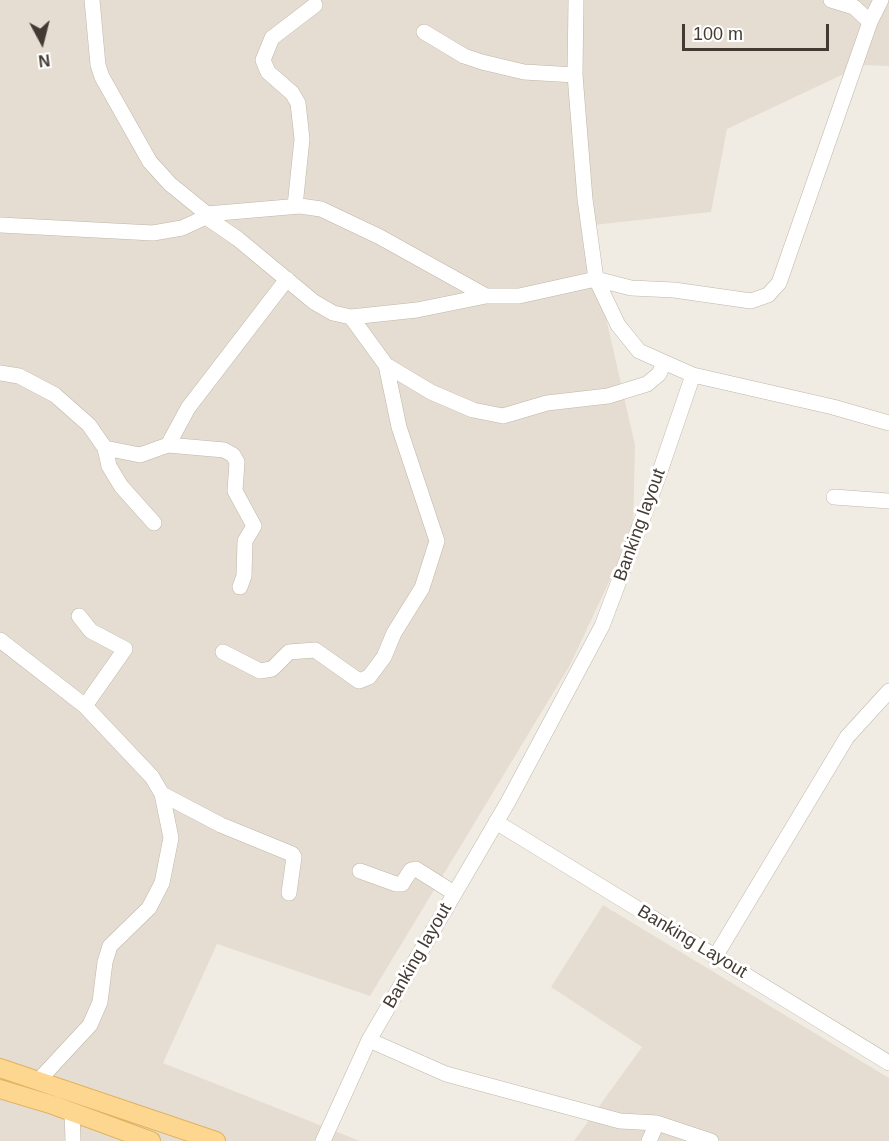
<!DOCTYPE html>
<style>
body{margin:0}
#map{position:relative;width:889px;height:1141px;overflow:hidden;background:#f1ece3;font-family:Arial,sans-serif}
canvas{display:block}
.north{position:absolute;left:12px;top:12px;width:60px;height:60px;-webkit-text-stroke:4px #fff;paint-order:stroke;rotate:173deg;font-size:16px;font-weight:700;line-height:24px;text-align:center;color:#433b33}
.north::after{content:'';display:block;margin:auto;width:21px;height:27px;background:#433b33;clip-path:polygon(50% 0,100% 100%,50% 72%,0 100%)}
.scale{position:absolute;left:682px;top:24px;width:147px;height:27px;box-sizing:border-box;border:3px solid #433b33;border-top:0;padding-left:8px;font-size:18px;line-height:21px;white-space:nowrap;color:#433b33;-webkit-text-stroke:4px #fff;paint-order:stroke}
</style>
<div id="map">
<canvas width="889" height="1141"></canvas>
<div class="north">N</div>
<div class="scale">100 m</div>
</div>
<script>
const ctx = document.querySelector('canvas').getContext('2d');
ctx.lineJoin = 'round';
function paint(path, color) {
  ctx.fillStyle = color;
  ctx.fill(path, 'evenodd');
}
function poly(rows) {
  const path = new Path2D();
  for (const r of rows) {
    path.moveTo(r[0], r[1]);
    for (let i = 2; i < r.length; i += 2) path.lineTo(r[i], r[i + 1]);
  }
  return path;
}
function strokePath(path, color, width, dash) {
  ctx.strokeStyle = color;
  ctx.lineWidth = width;
  ctx.lineCap = dash ? 'butt' : 'round';
  ctx.setLineDash(dash || []);
  ctx.stroke(path);
}
function drawText(font, color, halo, rows, align = 'center') {
  ctx.font = font + ' Arial,sans-serif';
  ctx.lineWidth = 6;
  ctx.setLineDash([]);
  ctx.textBaseline = 'middle';
  ctx.strokeStyle = halo;
  ctx.fillStyle = color;
  for (const [text, x, y, turn = 0] of rows) {
    ctx.save();
    ctx.translate(x, y);
    ctx.rotate((+turn || 0) * Math.PI / 180);
    ctx.textAlign = isNaN(turn) ? turn : align;
    if (halo) ctx.strokeText(text, 0, 0);
    ctx.fillText(text, 0, 0);
    ctx.restore();
  }
}
const residential = poly([
 [0,0,889,0,889,66,863,65,727,129,711,212,585,226,635,445,633,531,570,665,370,996,217,944,163,1063,360,1141,0,1141],
 [603,905,889,1078,889,1141,574,1141,642,1047,551,987]
]);
const minor = poly([
 [92,0,98,65,102,77,150,162,170,184,207,214,206,217,238,239,314,302,333,313,351,317,417,310,486,296,519,296,596,279,631,288,674,290,751,301,768,295,779,283,870,22,881,0],
 [831,0,854,7,870,22],
 [424,32,464,56,482,62,524,72,575,75],
 [295,206,302,139,298,103,292,93,268,72,263,60,272,38,315,5],
 [207,214,300,206,321,209,380,237,486,296],
 [0,225,153,233,182,228,206,217],
 [386,365,431,392,473,410,503,416,547,403,608,396,647,384,659,374,664,363],
 [0,373,19,376,55,395,89,425,105,448,140,455,168,445,188,408,287,279],
 [693,375,833,407,889,423],
 [168,445,224,450,233,455,237,462,235,491,254,526,245,541,244,576,240,587],
 [105,448,109,466,121,486,154,523],
 [834,497,889,501],
 [79,616,91,631,125,649,85,706],
 [0,640,85,706,152,777,162,794,171,838,162,883,149,908,110,946,105,962,100,1002,90,1025,38,1081],
 [223,652,260,671,272,669,289,652,315,650,359,681,369,677,384,657,394,633,422,588,437,541,399,427,386,365,351,317],
 [162,794,221,825,292,854,294,857,289,893],
 [496,822,889,1063],
 [360,871,396,884,402,884,411,870,416,869,454,893],
 [715,957,847,737,889,691],
 [369,1040,446,1074,620,1121,657,1123,711,1141],
 [72,1112,73,1141],
 [323,1141,369,1040,508,802,602,626,656,483,693,375,639,351,618,325,596,279,585,199,575,75,576,0],
 [649,1141,657,1123]
]);
const major = poly([
 [0,1068,216,1141],
 [0,1089,53,1105,151,1141]
]);
const streetNames = [
 ["Banking layout",640,525,-70],
 ["Banking Layout",692,942,31],
 ["Banking layout",418,956,-60]
];
paint(residential, '#e5ddd1');
strokePath(minor, '#bfb6a8', 16);
strokePath(major, '#e1b260', 20);
strokePath(minor, '#fff', 15);
strokePath(major, '#fdd690', 18);
drawText('18px', '#433b33', '#fff', streetNames);
</script>
